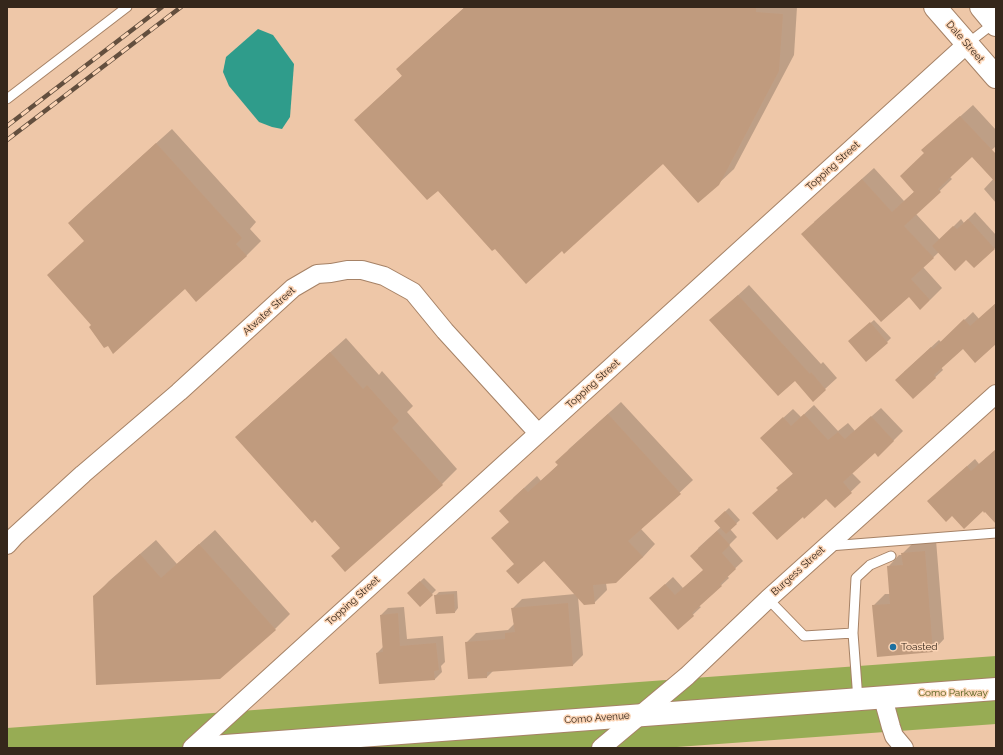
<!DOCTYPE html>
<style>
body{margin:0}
#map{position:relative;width:1003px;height:755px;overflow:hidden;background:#eec7a8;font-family:Raleway,sans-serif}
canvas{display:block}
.frame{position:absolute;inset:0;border:8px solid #35271b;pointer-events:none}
</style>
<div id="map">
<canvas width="1003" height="755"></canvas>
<div class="frame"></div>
</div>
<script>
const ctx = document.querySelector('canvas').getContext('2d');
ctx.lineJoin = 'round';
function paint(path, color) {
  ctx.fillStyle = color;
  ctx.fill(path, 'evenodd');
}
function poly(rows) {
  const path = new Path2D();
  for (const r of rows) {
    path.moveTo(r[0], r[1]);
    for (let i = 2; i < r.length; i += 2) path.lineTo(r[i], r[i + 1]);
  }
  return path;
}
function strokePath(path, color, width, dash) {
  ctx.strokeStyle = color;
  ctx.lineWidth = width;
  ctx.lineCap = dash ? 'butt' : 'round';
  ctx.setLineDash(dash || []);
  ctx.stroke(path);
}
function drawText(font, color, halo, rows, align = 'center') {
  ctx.font = font + ' Raleway,sans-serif';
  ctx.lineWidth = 3;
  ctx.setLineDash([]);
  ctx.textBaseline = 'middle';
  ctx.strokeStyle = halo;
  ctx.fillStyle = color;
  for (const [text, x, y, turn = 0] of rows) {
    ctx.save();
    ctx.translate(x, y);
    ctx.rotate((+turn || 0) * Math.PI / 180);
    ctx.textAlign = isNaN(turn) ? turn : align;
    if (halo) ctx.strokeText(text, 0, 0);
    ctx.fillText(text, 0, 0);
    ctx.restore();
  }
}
const green = poly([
 [996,656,996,724,663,748,7,748,7,728]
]);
const water = poly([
 [258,29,273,35,294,64,290,117,282,129,272,127,259,122,229,86,223,72,226,57]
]);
const shadow = poly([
 [465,7,797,7,794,55,734,169,718,184,663,163,562,250,495,247,438,190,355,120,403,75,413,54],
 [973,105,996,130,996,146,978,163,972,156,950,177,952,179,916,214,940,240,961,219,964,223,975,212,996,235,996,247,974,267,967,259,939,252,923,267,942,288,930,300,909,296,814,222,874,168,904,201,915,191,925,153,935,139],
 [172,129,256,222,250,229,261,241,246,256,185,288,92,325,85,241,69,223,84,208],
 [996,176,996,203,984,189],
 [749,285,821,364,823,362,837,378,813,400,795,379,722,310],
 [996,303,996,342,963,347,941,367,943,370,913,398,904,372,939,340,941,342,973,312,979,319],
 [874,320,891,338,887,342,853,338],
 [346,338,379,375,382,371,413,406,407,412,457,469,442,484,341,547,237,437,252,422],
 [621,402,693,480,641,529,655,544,643,557,606,583,607,590,594,603,578,597,583,655,573,665,493,671,487,677,466,643,476,633,508,630,514,624,512,609,522,599,575,594,544,559,515,563,510,521,513,498,537,476,541,481,559,464,569,449],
 [814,405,838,431,848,423,855,431,881,408,903,431,893,441,875,452,852,473,861,482,835,507,826,497,779,489,787,479,794,473,771,429,793,409,801,417],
 [996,450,996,522,985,511,936,494,975,459,979,464],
 [729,508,740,520,730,529,737,537,729,545,743,561,727,576,729,578,699,606,701,607,678,629,658,591,673,577,683,588,704,570,698,548,721,527,715,521],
 [215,530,290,614,275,629,94,597,109,581,156,540,177,564],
 [936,540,944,639,933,651,873,606,885,594,890,594,888,567,899,555,903,555,902,554,914,542],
 [424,578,436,590,420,606,408,593],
 [457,591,458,608,455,612,436,595,439,592],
 [404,607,407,639,443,636,445,662,441,666,442,672,435,679,380,683,377,653,383,647,381,615,388,608]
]);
const building = poly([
 [465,7,756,7,756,12,783,14,779,71,719,185,698,203,663,164,564,254,562,251,526,284,495,249,492,251,438,191,427,200,354,120,402,76,396,69],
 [960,116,996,154,996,183,972,157,938,189,941,192,904,226,934,258,911,279,930,300,920,310,909,297,881,322,801,234,862,179,892,212,914,192,900,176,924,153,921,150],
 [156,143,242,238,236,244,247,256,196,302,185,289,113,354,108,346,104,348,89,327,91,325,47,275,84,241,68,223],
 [968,219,995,249,974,268,966,260,955,271,932,246,953,226,957,229],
 [738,295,810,374,811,372,826,390,813,402,795,381,778,396,709,320],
 [996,303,996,344,975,363,963,349,934,375,936,378,913,399,895,380,931,347,933,349,964,319,970,326],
 [870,322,888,343,866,362,848,341],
 [330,352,363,389,367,385,399,421,392,428,443,485,345,572,331,556,340,548,315,520,312,523,235,437],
 [608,414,681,494,628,541,643,557,616,583,593,585,595,604,584,605,544,561,518,584,506,571,514,564,491,538,509,522,499,511,524,488,528,492,558,465,555,462],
 [804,414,828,440,838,432,845,439,871,416,894,441,878,457,875,453,843,482,852,493,835,508,826,499,804,519,803,517,777,540,752,513,778,490,776,488,793,474,760,438,783,417,791,426],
 [996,449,996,524,985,512,984,513,983,511,964,529,952,516,946,522,927,501,967,466,971,471],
 [725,511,737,524,726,534,714,521],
 [717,531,730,545,722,553,736,569,720,584,722,586,692,613,694,616,678,630,649,598,665,584,675,595,703,570,690,556],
 [199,544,276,630,220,679,96,685,93,596,140,554,161,578],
 [925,551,933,652,877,657,872,605,890,604,887,566,903,565,901,553],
 [420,581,433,595,420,607,407,593],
 [454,594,455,613,436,614,434,595],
 [568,603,573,666,487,672,487,678,468,679,465,642,505,639,505,633,515,632,511,608],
 [398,613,400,646,436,643,439,670,434,671,435,680,379,684,376,653,383,652,380,615]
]);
const service = poly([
 [967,44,994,23],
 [7,99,127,7],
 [829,546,996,533],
 [768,599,804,636,853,633,858,700],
 [853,633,856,578,870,565,891,556]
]);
const minor = poly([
 [7,545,15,536,83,474,179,392,293,288,317,274,331,273,347,270,362,270,384,276,413,292,445,331,538,433],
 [883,698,891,727,894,736,904,748],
 [192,748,967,44],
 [601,748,687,676,768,599,996,394]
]);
const secondary = poly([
 [935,7,996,77],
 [981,7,996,25],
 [198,748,996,689]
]);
const rail = poly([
 [7,126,162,7],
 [7,140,181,7]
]);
const markers = [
 [893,647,4,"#1d70a0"]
];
const streetNames = [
 ["Dale Street",965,42,49],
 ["Topping Street",833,166,-42],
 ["Atwater Street",269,311,-42],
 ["Topping Street",593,384,-42],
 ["Burgess Street",798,571,-42],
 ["Topping Street",353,601,-42],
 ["Como Avenue",597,718,-4]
];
const poiNames = [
 ["Toasted",901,647]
];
const parkNames = [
 ["Como Parkway",953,693]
];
paint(green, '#97ac54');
paint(water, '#2f9c8b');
paint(shadow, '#0003');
paint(building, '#c09b7e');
strokePath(service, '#a68266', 11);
strokePath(minor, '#a68266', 20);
strokePath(secondary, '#a68266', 24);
strokePath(service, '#fff', 9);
strokePath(minor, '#fff', 18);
strokePath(secondary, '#fff', 22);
strokePath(rail, '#634f3e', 4.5);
strokePath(rail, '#fbd4b5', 3, [9]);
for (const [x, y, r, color] of markers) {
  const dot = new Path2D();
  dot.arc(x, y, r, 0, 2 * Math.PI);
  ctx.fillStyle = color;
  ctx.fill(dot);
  strokePath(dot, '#fbd4b5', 1.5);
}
drawText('10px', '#35271b', '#fbd4b5', streetNames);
drawText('10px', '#35271b', '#fbd4b5', poiNames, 'left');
drawText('10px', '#515f1b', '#fbd4b5', parkNames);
</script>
